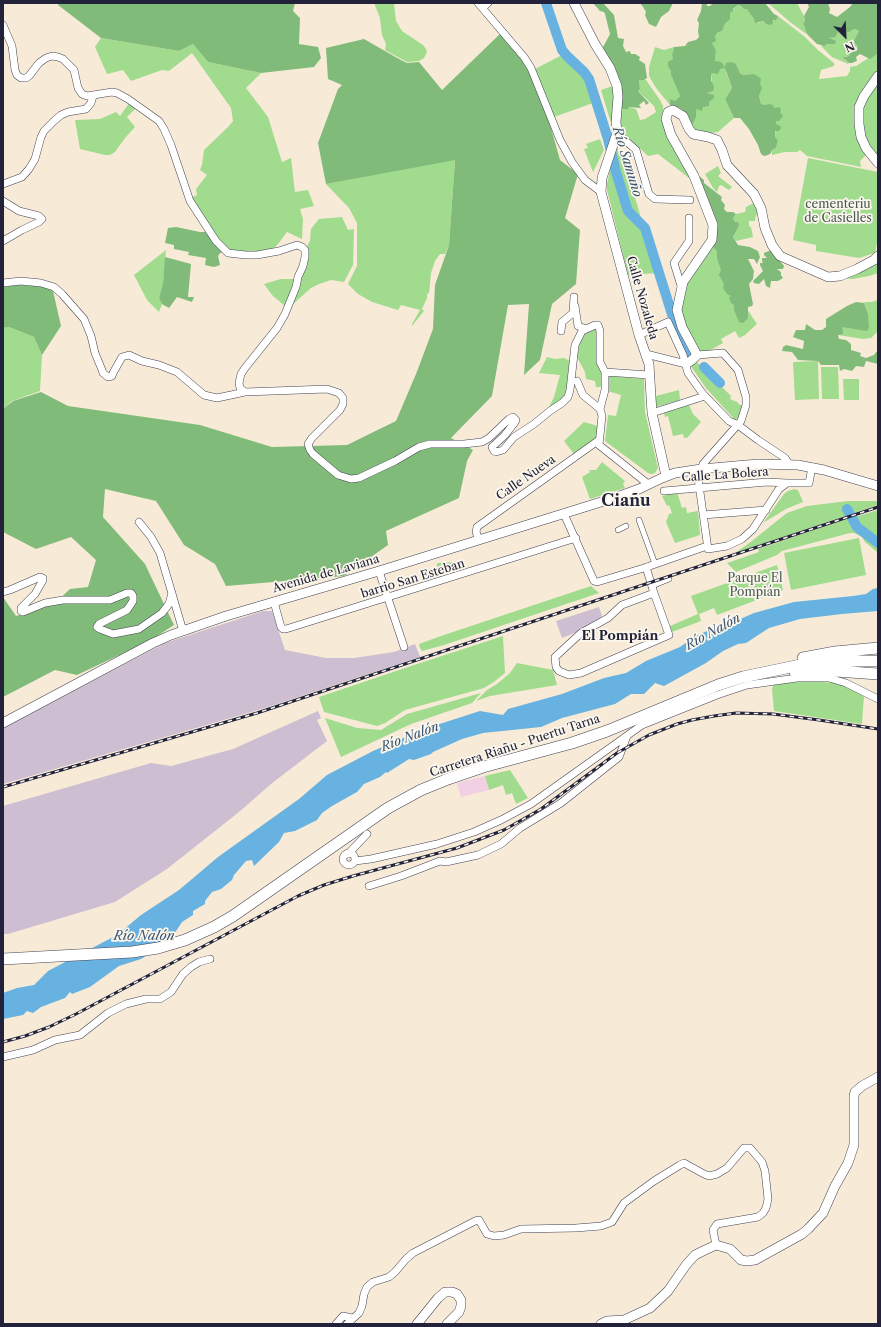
<!DOCTYPE html>
<meta charset="utf-8">
<style>
body{margin:0}
#map{position:relative;width:881px;height:1327px;overflow:hidden;background:#f7ebd7;font-family:"Libre Caslon Text",serif}
canvas{display:block}
.frame{position:absolute;inset:0;border:4px solid #22223b;pointer-events:none}
.north{position:absolute;left:825px;top:16px;width:40px;height:40px;-webkit-text-stroke:3px #fbf7ec;paint-order:stroke;rotate:156deg;font-size:11px;font-weight:700;line-height:16px;text-align:center;color:#22223b}
.north::after{content:'';display:block;margin:auto;width:14px;height:18px;background:#22223b;clip-path:polygon(50% 0,100% 100%,50% 72%,0 100%)}
</style>
<div id="map">
<canvas width="881" height="1327"></canvas>
<div class="frame"></div>
<div class="north">N</div>
</div>
<script>
const ctx = document.querySelector('canvas').getContext('2d');
ctx.lineJoin = 'round';
function paint(path, color) {
  ctx.fillStyle = color;
  ctx.fill(path, 'evenodd');
}
function poly(rows) {
  const path = new Path2D();
  for (const r of rows) {
    if (r.length === 3) {
      path.moveTo(r[0] + r[2], r[1]);
      path.arc(r[0], r[1], r[2], 0, 2 * Math.PI);
      continue;
    }
    path.moveTo(r[0], r[1]);
    for (let i = 2; i < r.length; i += 2) path.lineTo(r[i], r[i + 1]);
  }
  return path;
}
function strokePath(path, color, width, dash) {
  ctx.strokeStyle = color;
  ctx.lineWidth = width;
  ctx.lineCap = dash ? 'butt' : 'round';
  ctx.setLineDash(dash || []);
  ctx.stroke(path);
}
function drawText(font, color, halo, rows, align = 'center') {
  ctx.font = font + ' "Libre Caslon Text",serif';
  ctx.lineWidth = 3.5;
  ctx.setLineDash([]);
  ctx.textBaseline = 'middle';
  ctx.strokeStyle = halo;
  ctx.fillStyle = color;
  for (const [text, x, y, turn = 0] of rows) {
    ctx.save();
    ctx.translate(x, y);
    ctx.rotate((+turn || 0) * Math.PI / 180);
    ctx.textAlign = isNaN(turn) ? turn : align;
    if (halo) ctx.strokeText(text, 0, 0);
    ctx.fillText(text, 0, 0);
    ctx.restore();
  }
}
const built = poly([
 [485,776,489,790,461,797,457,783]
]);
const industrial = poly([
 [599,607,602,616,587,628,562,638,556,621],
 [263,611,272,611,285,650,326,658,354,658,394,652,415,644,420,657,265,708,3,784,3,728,165,643],
 [318,711,321,718,317,720,327,741,271,784,239,812,167,869,115,902,8,934,3,934,3,806,151,763,171,766,233,749]
]);
const green = poly([
 [374,3,394,3,396,21,402,31,423,45,426,49,427,52,424,58,419,61,407,62,385,50,386,44,382,35,380,18],
 [768,3,797,3,804,16,805,21,803,23,807,34,805,33,790,22],
 [738,5,747,9,758,23,764,21,776,21,778,16,805,37,818,50,834,63,834,66,821,70,819,79,847,76,850,71,850,67,856,66,878,52,878,70,857,105,867,154,860,161,861,167,807,156,800,150,797,152,785,152,772,155,772,150,776,148,778,140,775,137,776,121,780,114,774,108,761,104,759,96,761,90,759,84,753,74,743,75,740,73,736,64,726,72,732,88,725,99,734,118,718,132,704,134,696,133,692,125,696,109,703,107,709,102,714,95,706,93,713,91,711,74,715,61,716,50,712,43,718,32,728,21,730,13],
 [841,29,855,29,859,31,856,38,858,47,851,51,849,56,845,56,844,60,849,63,848,64,832,57,821,46,836,30],
 [101,38,179,51,193,44,208,62,261,73,246,88,268,117,282,162,291,158,295,192,308,190,314,206,300,209,303,219,302,239,287,232,278,244,270,252,233,253,220,241,191,198,197,195,196,189,207,175,200,170,202,165,204,150,229,126,233,121,231,108,192,53,169,71,162,70,131,81,123,70,107,74,95,47],
 [655,47,664,50,674,47,672,55,673,59,668,67,671,71,671,75,680,96,675,101,670,102,670,105,656,88,649,76,649,67],
 [562,55,585,80,593,103,554,117,535,69],
 [639,80,646,80,660,100,663,106,664,120,691,177,689,178,658,154,648,156,620,130,619,109,628,109,629,107,636,109,640,120,645,119,656,112,654,106,638,91,640,89],
 [878,81,878,159,865,138,862,116,865,100],
 [615,85,613,122,611,123,601,90],
 [130,102,136,108,127,117,135,127,125,138,115,152,110,155,105,155,80,149,75,120,100,119,116,112,120,116],
 [600,139,604,150,593,172,584,149,588,148,586,144],
 [617,146,620,156,623,158,642,221,630,213,613,159],
 [808,158,878,172,878,238,875,253,859,258,816,251,816,245,793,240],
 [455,159,449,245,445,254,440,254,435,261,431,273,429,293,427,294,427,298,422,309,424,311,412,326,412,324,420,310,401,305,398,310,372,302,358,294,348,284,357,266,357,223,349,208,326,184],
 [611,165,626,216,640,225,645,231,657,273,628,275,607,190,607,184],
 [718,166,721,173,718,176,732,187,729,190,721,185,719,186,717,192,713,188,705,174],
 [756,202,759,213,756,215,755,221,749,221,749,226,751,227,753,237,736,241,733,237,739,226,735,222,733,218,736,214,745,212,746,207],
 [342,217,348,230,354,229,353,265,344,282,331,280,319,284,311,288,292,305,307,262,309,253,307,246,310,241,311,229,319,219],
 [718,233,745,306,757,324,745,335,739,338,735,331,721,339,723,343,709,351,700,352,684,327,680,313,687,281],
 [166,250,163,283,159,298,162,304,159,312,147,300,134,275],
 [878,260,878,273,869,276,853,279,839,278],
 [281,279,295,279,285,306,273,296,264,284],
 [878,300,878,331,871,338,863,339,838,335,841,327,868,314,864,303,865,302,872,302],
 [9,327,34,337,42,355,40,391,12,401,3,409,3,328],
 [595,327,597,330,602,369,603,385,600,387,596,387,595,381,586,379,585,372,577,357,580,342,584,334,588,330],
 [547,357,555,359,564,358,572,362,566,396,548,409,554,397,560,375,539,373],
 [818,361,819,399,795,400,793,362],
 [697,362,731,396,730,399,737,402,740,405,745,405,739,417,735,420,706,388,692,368,692,364],
 [821,367,838,367,839,399,822,399],
 [608,376,644,379,645,412,658,468,655,473,651,474,648,473,605,441,608,415,616,416,621,395,608,391],
 [843,379,859,379,859,400,844,400],
 [679,390,680,400,656,407,656,396],
 [689,405,693,414,701,422,687,438,684,438,683,434,673,436,668,416,665,417,664,413],
 [584,422,598,426,597,436,596,439,574,454,564,441],
 [602,462,625,481,623,484,625,488,590,499,582,477,590,472,589,470,596,470],
 [794,489,798,490,803,502,786,509,763,523,784,494,788,491],
 [677,492,682,508,686,507,687,513,698,511,700,535,675,543,666,522,669,514,672,513,669,505,667,506,662,496],
 [848,501,878,501,878,505,735,553,752,541,778,520,787,513,807,506],
 [878,510,878,518,876,518,878,519,878,541,858,525,855,521,855,517],
 [846,519,849,520,855,529,878,548,878,553,865,542,862,537,854,533,850,533,782,551,777,555,736,572,727,563,759,552,758,549],
 [859,538,866,575,791,590,784,553],
 [459,562,459,568,453,568,453,571,443,571,443,573,437,573,437,563],
 [777,565,783,590,717,615,714,608,699,614,701,621,672,632,670,626,698,614,691,596],
 [591,586,599,593,444,645,422,651,420,648,419,644,441,636],
 [503,636,505,673,495,681,484,688,405,710,385,723,377,726,324,712,319,697,405,668],
 [517,663,553,670,557,685,490,696,476,701,487,690,497,684,510,673],
 [810,681,834,683,843,685,864,695,862,724,774,711,772,689,774,684],
 [481,693,472,703,411,724,341,757,325,718,357,728,381,730,407,714],
 [510,770,528,798,516,804,512,793,506,795,503,785,489,790,485,776]
]);
const forest = poly([
 [59,3,295,3,293,11,300,18,299,44,318,47,321,58,314,67,261,73,208,62,193,44,179,51,101,38,58,5],
 [593,3,612,3,604,4,614,15,618,38,624,39,623,46,626,52,630,51,631,54,635,54,640,57,639,60,645,64,647,78,644,80,639,80,640,89,638,91,649,103,646,105,644,101,639,105,641,108,629,107,628,109,619,109,602,49,610,34,605,14,604,12,600,11],
 [640,3,673,3,669,11,661,17,656,27,649,24,645,15,646,12,643,7],
 [702,3,707,3,707,6,710,6,713,3,765,3,774,14,778,16,776,21,773,20,773,23,770,25,766,24,764,21,755,23,754,19,747,9,744,9,741,6,738,5,733,9,733,11,730,13,730,19,725,24,722,31,718,32,715,37,716,41,712,43,716,50,715,61,721,62,725,67,726,63,730,62,734,63,736,64,740,73,743,75,753,74,756,75,761,79,760,84,762,88,759,96,761,104,765,105,770,104,773,105,774,108,779,107,781,109,780,114,782,114,783,116,779,121,776,121,776,124,780,126,781,128,779,131,775,131,775,137,778,140,776,148,772,150,771,153,768,155,764,156,761,154,758,145,749,129,740,118,734,118,725,99,732,88,725,68,720,69,718,74,712,73,711,74,711,80,714,87,713,91,707,93,714,95,714,98,709,102,709,106,703,107,702,111,696,109,696,117,692,125,683,110,680,108,670,105,670,99,675,101,680,96,671,75,671,71,668,67,668,62,673,59,672,55,674,47,685,46,688,42,696,40,699,37,698,31,699,23,697,20,701,11],
 [807,3,828,3,830,9,829,13,837,17,850,7,853,3,878,3,878,53,870,59,860,54,856,57,857,61,852,63,849,63,844,59,843,57,849,56,851,51,858,47,854,41,859,31,855,29,851,30,850,32,843,31,841,29,837,30,838,32,835,37,829,38,836,41,835,44,826,44,825,46,817,44,807,34,803,23,805,21,804,16,809,7],
 [501,33,526,63,545,107,560,160,578,174,565,218,580,230,576,284,552,304,540,360,524,375,529,304,508,305,492,396,451,438,473,450,467,461,459,498,386,531,388,545,344,576,226,586,215,564,184,545,156,501,105,489,103,517,145,564,174,625,151,640,77,675,55,670,3,697,3,597,16,616,54,604,70,589,88,587,96,560,71,537,36,549,3,532,3,409,13,401,41,392,68,406,200,425,272,447,347,445,396,421,416,374,433,329,435,285,449,245,455,160,326,184,318,143,338,89,342,85,328,79,326,48,364,39,399,59,407,63,419,62,442,90],
 [699,176,704,180,704,183,722,197,721,200,725,205,724,209,727,212,733,212,736,214,733,218,735,222,738,222,739,226,733,237,738,245,750,247,758,251,760,257,757,264,754,259,748,259,754,271,753,279,749,284,753,304,752,306,748,307,748,318,743,323,739,322,734,310,734,305,731,303,729,298,731,296,727,294,723,288,724,284,719,275,721,270,717,258,717,251,713,247,717,236,711,212],
 [176,227,200,232,207,232,226,252,220,253,218,256,220,265,214,267,205,265,206,258,188,255,189,252,174,249,174,245,165,243,168,228],
 [771,250,784,266,783,269,777,269,781,272,781,275,783,278,778,281,771,281,770,288,766,286,764,279,759,284,754,283,753,281,763,271,760,265,760,263,763,263,762,261,762,258,767,258,764,255,764,253],
 [165,257,191,264,188,297,194,297,192,302,177,297,169,308,162,304,159,298,163,283],
 [18,285,41,286,53,291,61,326,42,355,34,337,9,327,3,328,3,287],
 [856,302,864,303,868,314,869,328,867,331,842,327,843,331,843,334,838,335,839,339,846,340,851,344,851,350,861,353,860,356,866,358,874,355,876,352,878,352,878,364,866,361,864,367,856,366,852,371,844,369,840,371,839,365,821,365,818,361,798,360,792,352,782,351,783,347,786,345,803,349,804,341,793,337,796,330,805,330,806,324,815,330,822,330,826,327,826,319,847,306]
]);
const water = poly([
 [878,588,878,611,842,614,800,619,769,628,746,643,738,644,723,651,706,663,664,686,655,683,644,694,631,694,615,704,562,718,541,727,483,733,462,739,433,752,431,754,414,760,409,759,387,773,386,772,380,777,364,784,357,792,332,806,322,813,317,820,295,831,284,833,279,842,254,866,252,860,246,861,234,875,232,880,221,889,212,892,205,901,205,904,193,911,193,915,182,922,174,934,154,951,141,959,119,966,90,987,72,994,70,992,65,998,41,1007,33,1013,27,1011,23,1015,3,1019,3,993,17,988,34,985,48,971,117,935,141,915,179,890,218,857,299,799,327,775,373,751,424,729,480,711,503,715,508,709,562,694,604,678,626,673,646,661,680,647,695,636,717,627,729,624,754,613,794,602,853,596,866,594,873,589]
]);
const river = poly([
 [546,3,562,50,567,56,584,72,589,79,608,139,616,172,628,211,645,228,675,324,690,353],
 [704,367,720,383],
 [847,509,857,527,878,543]
]);
const pedestrian = poly([
 [639,520,655,564],
 [618,530,626,526],
 [652,586,669,579]
]);
const minor = poly([
 [478,3,524,57,531,68,560,140,572,162,585,180,601,192],
 [482,8,488,3],
 [3,25,12,46,15,70,17,75,21,78,26,78,29,76,39,63,46,58,52,56,58,57,63,59,74,70,78,88,82,94,87,96,112,92,117,93,128,99,159,121,164,129,171,145,190,201,216,241,228,253,246,255,257,255,279,251,297,245,302,247,305,250,305,257,303,266,298,277,296,287,285,314,277,328,245,368,241,374,239,383,240,388,245,392,327,389,339,393,343,398,343,404,340,410,312,438,308,444,310,450,313,454,338,475,351,479,359,478,395,461,419,447,430,444,464,444,482,442,489,438,509,419,513,417,516,420,515,422,505,435,492,447,494,451,496,452,503,450,514,437,534,424,550,411,562,403,568,397,570,390,575,345,582,331,595,325,598,325,600,331,600,362,605,372,605,390,600,409],
 [617,133,636,150,649,194,655,199,690,200],
 [3,184,22,177,29,169,35,159,41,137,44,131,54,121,61,115,68,112,86,109,91,103,93,96],
 [3,201,19,211,39,216,42,219,39,222,22,230,3,241],
 [3,283,21,281,41,283,54,287,62,294,84,319,91,336,95,353,102,370,103,373,108,377,112,376,113,373,122,357,129,355,142,361,159,365,177,372,204,395,217,398,245,392],
 [682,289,674,263,689,241,689,218],
 [575,306,578,326,586,329],
 [561,331,562,322,573,313,574,297],
 [639,335,668,322,683,355,688,373,703,394,729,421,738,425,758,440,785,458,789,464],
 [646,354,686,364],
 [697,355,723,353,738,370,746,397,746,405,741,421,703,464,698,478,708,549,727,546,742,539,753,529,779,489,787,483,809,483,812,467],
 [605,372,649,375],
 [577,381,583,395,600,409,602,416,599,445,648,484],
 [652,413,705,396],
 [664,491,767,482,787,483],
 [564,514,594,581,597,582,644,568,707,546],
 [703,515,766,510],
 [139,522,151,537,160,553,183,631],
 [479,540,476,532,477,527,599,440],
 [646,567,654,593,669,635,581,673,569,675,559,671,556,667,555,657,581,633,608,618,622,605,654,593],
 [379,571,404,647],
 [3,592,10,590,40,577,43,578,43,580,35,594,21,608,21,611,23,612,45,603,63,600,110,600,127,593,131,593,133,596,133,601,127,610,99,624,97,627,100,629,113,634,139,629,162,613,169,604,172,593],
 [274,602,281,627,283,629,286,629,576,538],
 [349,859,6],
 [348,854,367,834],
 [355,861,371,859,437,844,474,832,501,820,531,804,642,725,717,695,747,685,797,678,829,678,846,683,878,699],
 [369,886,401,876,440,861,446,862,478,855,501,844,520,828,561,803,619,757,627,736],
 [3,1057,33,1050,55,1040,80,1035,108,1013,126,1004,146,999,160,999,171,992,183,974,191,967,199,962,210,959],
 [336,1324,343,1316,352,1318],
 [347,1324,359,1313,362,1306,364,1294,367,1287,373,1282,389,1277,395,1272,406,1259,413,1253,475,1221,479,1220,487,1234,494,1236,504,1235,521,1229,576,1228,601,1226,612,1222,624,1203,654,1181,680,1165,684,1163,704,1174,709,1176,717,1174,727,1168,744,1148,750,1148,762,1162,765,1171,768,1199,766,1208,763,1213,758,1217,717,1224,713,1230,716,1245]
]);
const tertiary = poly([
 [574,3,595,44,610,68,617,86,618,97,616,122,617,133,602,178,601,192,639,335,649,364,652,413,666,476],
 [878,76,864,96,859,107,859,124,861,137,866,148,878,163],
 [686,364,692,360,697,355,682,327,677,310,683,282,712,240,713,225,694,176,671,135,666,119,668,112,673,110,683,116,689,129,693,134,708,137,717,140,722,150,727,165,754,194,761,208,765,228,772,245,780,256,828,277,840,276,857,269,874,260,878,256],
 [3,723,153,643,171,635,226,616,379,571,617,497,639,489,662,478,675,473,701,469,758,464,798,465,824,470,878,486],
 [417,1324,438,1298,445,1292,452,1292,457,1294,461,1300,461,1306,459,1312,447,1324],
 [601,1324,607,1321,624,1320,650,1308,668,1291,686,1265,695,1255,703,1251,716,1245,730,1249,741,1260,747,1261,755,1260,802,1234,808,1229,823,1213,835,1186,848,1163,854,1145,854,1096,855,1092,862,1086,878,1077]
]);
const primary = poly([
 [803,658,835,652,878,648],
 [795,672,836,671,878,674],
 [3,959,132,952,158,948,185,940,214,927,233,916,388,808,421,790,448,779,483,767,572,743,607,731,718,685,743,677,805,664,836,661,878,661]
]);
const rail = poly([
 [3,787,257,713,878,507],
 [3,1042,25,1036,49,1027,76,1014,298,896,324,885,353,876,457,848,504,830,541,809,617,753,649,735,677,724,692,720,714,716,736,713,773,714,819,720,878,729]
]);
const parkNames = [
 ["cementeriu",838,205],
 ["de Casielles",838,219],
 ["Parque El",755,579],
 ["Pompián",755,593]
];
const streetNames = [
 ["Calle Nozaleda",642,298,74],
 ["Calle La Bolera",725,475,-4],
 ["Calle Nueva",526,478,-35],
 ["Avenida de Laviana",326,574,-16],
 ["barrio San Esteban",413,579,-17],
 ["Carretera Riañu - Puertu Tarna",515,746,-18]
];
const waterNames = [
 ["Río Samuño",627,162,73],
 ["Río Nalón",713,632,-29],
 ["Río Nalón",410,737,-21],
 ["Río Nalón",144,936]
];
const neighbourhoodNames = [
 ["El Pompián",620,636]
];
const districtNames = [
 ["Ciañu",626,501]
];
paint(built, '#f1d0e4');
paint(industrial, '#cebed1');
paint(green, '#a0db8e');
paint(forest, '#80bb79');
paint(water, '#67b2e0');
strokePath(river, '#67b2e0', 10);
strokePath(pedestrian, '#424052', 6);
strokePath(minor, '#424052', 8);
strokePath(tertiary, '#424052', 10);
strokePath(primary, '#424052', 12);
strokePath(pedestrian, '#fff', 5);
strokePath(minor, '#fff', 7);
strokePath(tertiary, '#fff', 9);
strokePath(primary, '#fff', 11);
strokePath(rail, '#22223b', 3);
strokePath(rail, '#fbf7ec', 1.5, [4.5]);
drawText('12px', '#485a54', '#fbf7ec', parkNames);
drawText('12px', '#22223b', '#fbf7ec', streetNames);
drawText('italic 13px', '#3a5475', '#fbf7ec', waterNames);
drawText('bold 13px', '#22223b', '#fbf7ec', neighbourhoodNames);
drawText('bold 16px', '#22223b', '#fbf7ec', districtNames);
</script>
